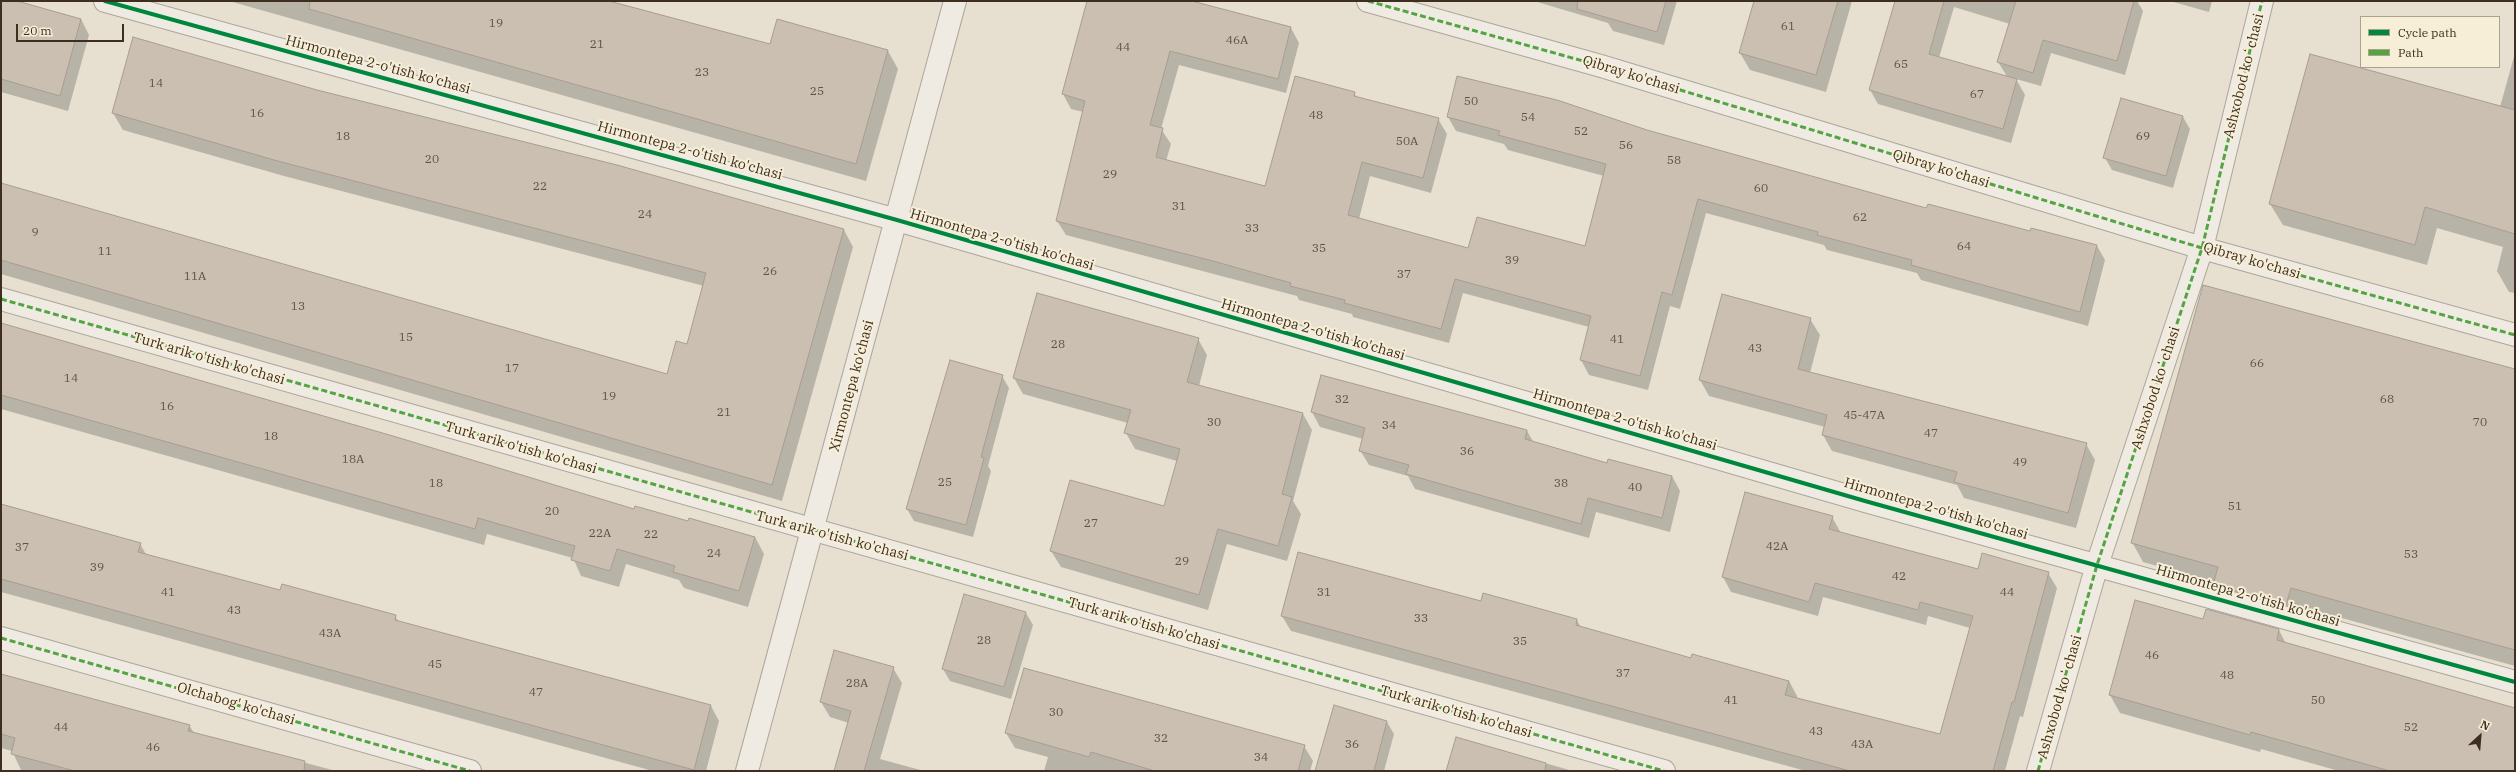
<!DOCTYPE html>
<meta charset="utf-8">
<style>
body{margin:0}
#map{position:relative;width:2516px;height:772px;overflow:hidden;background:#e7e0d1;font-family:"IBM Plex Serif",serif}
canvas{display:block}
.frame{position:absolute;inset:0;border:2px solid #3d2e20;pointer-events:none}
.legend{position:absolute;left:2360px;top:16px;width:140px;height:52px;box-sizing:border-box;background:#f7eed8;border:1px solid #ada18e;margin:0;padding:5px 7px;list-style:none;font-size:12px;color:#3d2e20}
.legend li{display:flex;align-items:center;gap:8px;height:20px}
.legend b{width:20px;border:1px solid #ada18e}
.north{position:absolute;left:2460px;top:716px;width:40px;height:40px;-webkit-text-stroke:3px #f7eed8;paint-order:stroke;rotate:26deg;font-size:11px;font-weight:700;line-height:16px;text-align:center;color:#3d2e20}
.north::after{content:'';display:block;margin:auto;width:14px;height:18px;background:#3d2e20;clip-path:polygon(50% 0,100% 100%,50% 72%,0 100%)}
.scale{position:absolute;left:16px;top:24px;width:108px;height:18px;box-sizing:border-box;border:2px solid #3d2e20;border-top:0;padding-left:5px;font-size:12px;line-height:14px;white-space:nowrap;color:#3d2e20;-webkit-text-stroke:3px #f7eed8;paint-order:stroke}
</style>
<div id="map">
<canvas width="2516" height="772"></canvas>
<div class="frame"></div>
<ul class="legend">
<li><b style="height:5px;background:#00873e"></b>Cycle path</li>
<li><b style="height:5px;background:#54a441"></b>Path</li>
</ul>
<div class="north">N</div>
<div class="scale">20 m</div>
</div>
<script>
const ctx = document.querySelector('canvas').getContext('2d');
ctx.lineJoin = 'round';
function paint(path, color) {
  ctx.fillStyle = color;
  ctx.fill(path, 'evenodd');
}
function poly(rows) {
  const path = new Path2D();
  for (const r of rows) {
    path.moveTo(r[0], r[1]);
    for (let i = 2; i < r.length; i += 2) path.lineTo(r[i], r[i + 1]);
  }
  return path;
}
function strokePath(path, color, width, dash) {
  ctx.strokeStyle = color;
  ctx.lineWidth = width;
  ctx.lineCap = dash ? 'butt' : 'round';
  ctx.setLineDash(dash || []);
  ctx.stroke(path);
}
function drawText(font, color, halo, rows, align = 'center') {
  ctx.font = font + ' "IBM Plex Serif",serif';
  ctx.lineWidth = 4;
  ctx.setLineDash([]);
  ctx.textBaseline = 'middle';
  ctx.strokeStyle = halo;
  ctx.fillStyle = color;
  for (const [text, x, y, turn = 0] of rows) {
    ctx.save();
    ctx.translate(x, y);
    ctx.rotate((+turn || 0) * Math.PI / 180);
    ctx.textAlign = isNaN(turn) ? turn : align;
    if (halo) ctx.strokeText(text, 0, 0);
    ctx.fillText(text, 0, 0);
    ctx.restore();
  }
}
const shadow = poly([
 [1,1,13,1,81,19,89,35,68,111,1,92],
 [229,1,609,1,771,46,778,21,888,51,898,69,866,181],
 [1088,1,1174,1,1197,3,1291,28,1299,43,1286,93,1179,65,1161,129,1171,144,1166,161,1266,188,1354,93,1357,98,1438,119,1447,134,1431,193,1370,176,1359,219,1469,250,1585,247,1604,176,1508,150,1504,144,1456,131,1448,117,1647,131,1927,209,2097,246,2105,260,2088,326,1921,280,1917,273,1827,250,1824,245,1706,213,1680,309,1670,306,1648,390,1589,375,1581,360,1589,327,1463,293,1449,343,1353,317,1352,314,1299,300,1297,296,1066,235,1057,221,1084,112,1071,109,1063,94],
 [1534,1,1677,1,1664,45,1613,31,1608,23],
 [1755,1,1852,1,1826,92,1750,70,1740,53],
 [1896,1,2137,1,2143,11,2125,75,2051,53,2041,86,2016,79,2025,95,2011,143,1878,104,1870,90],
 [1954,7,2010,24,1998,62,2008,78,1939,58],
 [2170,1,2212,1,2209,12],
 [2515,53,2515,293,2509,292,2497,271,2503,247,2437,228,2427,265,2283,225,2270,204,2500,107],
 [317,91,844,230,853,247,782,501,1,274,1,184,667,376,687,345,704,286,284,176,123,130,113,113],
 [2183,117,2190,129,2173,188,2112,170,2105,158],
 [1037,295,1198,339,1207,355,1199,386,1303,414,1312,430,1293,501,1301,514,1287,561,1227,544,1208,610,1061,567,1051,551,1164,507,1177,461,1135,449,1126,433,1128,423,1023,394,1014,378],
 [1810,319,1820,335,1810,373,2086,444,2095,460,2076,528,1964,498,1957,485,1832,451,1823,435,1825,427,1709,396,1700,380],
 [1,324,635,510,755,537,764,554,748,607,684,588,679,580,626,564,619,587,581,576,573,558,487,534,484,545,1,409],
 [2515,370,2515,666,2302,607,2297,625,2225,604,2214,585,2214,582,2143,562,2132,542],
 [1002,376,1009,388,988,466,991,471,973,537,914,521,907,509],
 [1322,376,1527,431,1534,443,1608,464,1672,476,1680,491,1670,532,1596,512,1589,538,1415,489,1408,476,1369,465,1360,450,1363,439,1320,427,1312,412],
 [1746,493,1832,517,1841,533,1978,570,2048,573,2057,588,2023,717,2020,716,2005,771,1806,771,1291,631,1282,616,1482,602,1577,620,1581,628,1692,659,1789,681,1797,696,1797,699,1941,735,1970,628,1928,616,1926,625,1823,597,1818,616,1731,592,1723,577],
 [1,506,140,544,147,556,281,592,395,616,399,622,711,706,719,721,706,771,653,771,1,592],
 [1026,613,1033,625,1011,699,950,681,943,669],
 [2204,620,2279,630,2286,644,2515,709,2515,771,2339,771,2261,749,2260,752,2120,713,2110,695],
 [893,668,902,683,880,759,924,771,835,771,849,723,830,717,821,702],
 [1,675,189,725,194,733,336,771,21,770,12,751,1,748],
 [1334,707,1387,722,1394,734,1384,771,1319,771],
 [1006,733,1304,746,1313,761,1310,771,1044,771,1048,757,1015,748],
 [1457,738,1573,771,1447,771]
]);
const building = poly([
 [1,1,17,1,81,19,60,96,1,79,1,1],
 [310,1,609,1,770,44,777,19,888,50,856,164,309,9,310,1],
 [1087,1,1192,1,1291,27,1278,79,1170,51,1150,125,1163,128,1156,157,1265,186,1295,76,1355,92,1354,96,1439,118,1423,178,1362,162,1348,215,1468,248,1477,217,1585,246,1606,164,1498,135,1500,131,1447,117,1457,76,1557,100,1647,130,1926,208,1928,204,2030,231,2031,228,2097,245,2080,312,1911,265,1912,260,1817,235,1818,232,1698,199,1672,295,1662,292,1640,376,1580,360,1591,316,1455,279,1441,329,1344,303,1345,300,1290,286,1291,283,1213,261,1056,221,1085,101,1062,94,1087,1],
 [1578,1,1666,1,1657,32,1577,9,1578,1],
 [1754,1,1838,1,1816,75,1739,53,1754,1],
 [1895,1,1944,1,1929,54,2017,79,2003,129,1869,90,1895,1],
 [2016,1,2134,1,2117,61,2043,40,2033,73,1997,62,2016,1],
 [133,37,317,90,617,165,844,229,772,485,1,260,1,183,667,374,676,341,687,344,706,273,274,160,112,113,133,37],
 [2310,54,2515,110,2515,234,2425,207,2415,245,2269,204,2310,54],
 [2121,98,2183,116,2166,176,2103,158,2121,98],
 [2203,285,2515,369,2515,650,2291,588,2286,605,2213,585,2218,567,2131,543,2203,285],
 [1037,293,1199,338,1187,382,1303,413,1282,494,1292,497,1278,546,1218,529,1199,595,1050,551,1070,480,1164,506,1180,449,1124,433,1131,410,1013,378,1037,293],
 [1722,294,1811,318,1798,369,2087,443,2068,513,1954,482,1957,472,1822,435,1827,415,1699,380,1722,294],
 [1,323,393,436,634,509,635,506,688,521,689,518,755,537,739,591,673,572,675,566,617,549,610,571,571,560,575,546,478,518,475,529,1,395,1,323],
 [950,360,1003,375,981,457,984,458,966,525,906,509,950,360],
 [1321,375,1527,430,1525,439,1607,463,1608,459,1672,476,1662,518,1588,498,1581,524,1406,474,1409,465,1359,451,1365,428,1311,412,1321,375],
 [1745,492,1833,516,1829,529,1978,569,1982,553,2049,572,2014,702,2012,702,1993,771,1850,771,1281,616,1298,552,1481,601,1483,593,1577,619,1576,625,1691,658,1692,654,1789,681,1785,695,1940,734,1973,616,1920,602,1918,610,1815,583,1809,602,1722,577,1745,492],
 [1,504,141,543,138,552,280,590,282,584,396,615,395,620,711,705,694,770,1,579,1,504],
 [964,594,1026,612,1004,687,942,669,964,594],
 [2135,600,2203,619,2206,609,2279,629,2277,640,2515,708,2515,771,2390,771,2251,732,2250,735,2109,695,2135,600],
 [834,650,894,667,864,771,834,771,851,711,820,702,834,650],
 [1024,668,1305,745,1298,771,1155,771,1091,752,1089,757,1005,733,1024,668],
 [1,674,190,725,188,731,305,761,304,771,75,771,11,754,15,738,1,734,1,674],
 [1334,705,1387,721,1374,771,1315,771,1334,705],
 [1456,737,1546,763,1545,771,1446,771,1456,737]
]);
const minor = poly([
 [105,1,897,220,1865,501,2515,682],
 [1368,1,1601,66,2202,248,2515,335],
 [1,299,1664,771],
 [1,638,470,771],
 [2038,771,2097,565,2202,248,2262,1]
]);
const tertiary = poly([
 [747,771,955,1]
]);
const quiet = poly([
 [1368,1,1601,66,2202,248,2515,335],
 [1,299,1664,771],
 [1,638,470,771],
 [2038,771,2097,565,2202,248,2262,1]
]);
const cycleway = poly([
 [105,1,897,220,1865,501,2515,682]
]);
const numberNames = [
 ["19",496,24],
 ["61",1788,27],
 ["46A",1237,41],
 ["21",597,45],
 ["44",1123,48],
 ["65",1901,65],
 ["23",702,73],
 ["14",156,84],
 ["25",817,92],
 ["67",1977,95],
 ["50",1471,102],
 ["16",257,114],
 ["48",1316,116],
 ["54",1528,118],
 ["52",1581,132],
 ["18",343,137],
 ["69",2143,137],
 ["50A",1407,142],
 ["56",1626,146],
 ["20",432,160],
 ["58",1674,161],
 ["29",1110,175],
 ["22",540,187],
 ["60",1761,189],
 ["31",1179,207],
 ["24",645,215],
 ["62",1860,218],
 ["33",1252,229],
 ["9",35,233],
 ["64",1964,247],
 ["35",1319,249],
 ["11",105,252],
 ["39",1512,261],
 ["26",770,272],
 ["37",1404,275],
 ["11A",195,277],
 ["13",298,307],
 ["15",406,338],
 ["41",1617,340],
 ["28",1058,345],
 ["43",1755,349],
 ["66",2257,364],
 ["17",512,369],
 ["14",71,379],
 ["19",609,397],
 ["32",1342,400],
 ["68",2387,400],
 ["16",167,407],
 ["21",724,413],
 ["45-47A",1864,416],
 ["30",1214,423],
 ["70",2480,423],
 ["34",1389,426],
 ["47",1931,434],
 ["18",271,437],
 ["36",1467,452],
 ["18A",353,460],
 ["49",2020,463],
 ["25",945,483],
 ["18",436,484],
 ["38",1561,484],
 ["40",1635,488],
 ["51",2235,507],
 ["20",552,512],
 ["27",1091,524],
 ["22A",600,534],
 ["22",651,535],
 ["42A",1777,547],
 ["37",22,548],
 ["24",714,554],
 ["53",2411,555],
 ["29",1182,562],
 ["39",97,568],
 ["42",1899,577],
 ["41",168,593],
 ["31",1324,593],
 ["44",2007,593],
 ["43",234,611],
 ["33",1421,619],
 ["43A",330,634],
 ["28",984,641],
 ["35",1520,642],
 ["46",2152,656],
 ["45",435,665],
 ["37",1623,674],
 ["48",2227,676],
 ["28A",857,684],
 ["47",536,693],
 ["41",1731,701],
 ["50",2318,701],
 ["30",1056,713],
 ["44",61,728],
 ["52",2411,728],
 ["43",1816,732],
 ["32",1161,739],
 ["36",1352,745],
 ["43A",1862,745],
 ["46",153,748],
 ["34",1261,758]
];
const streetNames = [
 ["Hirmontepa 2-o'tish ko'chasi",378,65,15],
 ["Qibray ko'chasi",1631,75,17],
 ["Ashxobod koʻchasi",2244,76,-76],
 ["Hirmontepa 2-o'tish ko'chasi",690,151,15],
 ["Qibray ko'chasi",1941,169,17],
 ["Hirmontepa 2-o'tish ko'chasi",1002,240,16],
 ["Qibray ko'chasi",2252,261,16],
 ["Hirmontepa 2-o'tish ko'chasi",1313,330,16],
 ["Turk arik o'tish ko'chasi",209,359,16],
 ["Xirmontepa ko'chasi",852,386,-75],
 ["Ashxobod koʻchasi",2156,388,-72],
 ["Hirmontepa 2-o'tish ko'chasi",1625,420,16],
 ["Turk arik o'tish ko'chasi",521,448,16],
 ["Hirmontepa 2-o'tish ko'chasi",1936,509,16],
 ["Turk arik o'tish ko'chasi",832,536,15],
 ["Hirmontepa 2-o'tish ko'chasi",2248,596,16],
 ["Turk arik o'tish ko'chasi",1144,624,16],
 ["Ashxobod koʻchasi",2060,697,-74],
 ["Olchabog' ko'chasi",236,704,16],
 ["Turk arik o'tish ko'chasi",1456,712,16]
];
paint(shadow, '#0003');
paint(building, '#cbbfb2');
strokePath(building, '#a89c90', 1);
strokePath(minor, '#ada599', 24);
strokePath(tertiary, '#ada599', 24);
strokePath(minor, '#efebe3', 22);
strokePath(tertiary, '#efebe3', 22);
strokePath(quiet, '#54a441', 3, [6, 3]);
strokePath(cycleway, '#00873e', 4);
drawText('12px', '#605244', null, numberNames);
drawText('14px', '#3d2e20', '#f7eed8', streetNames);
</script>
